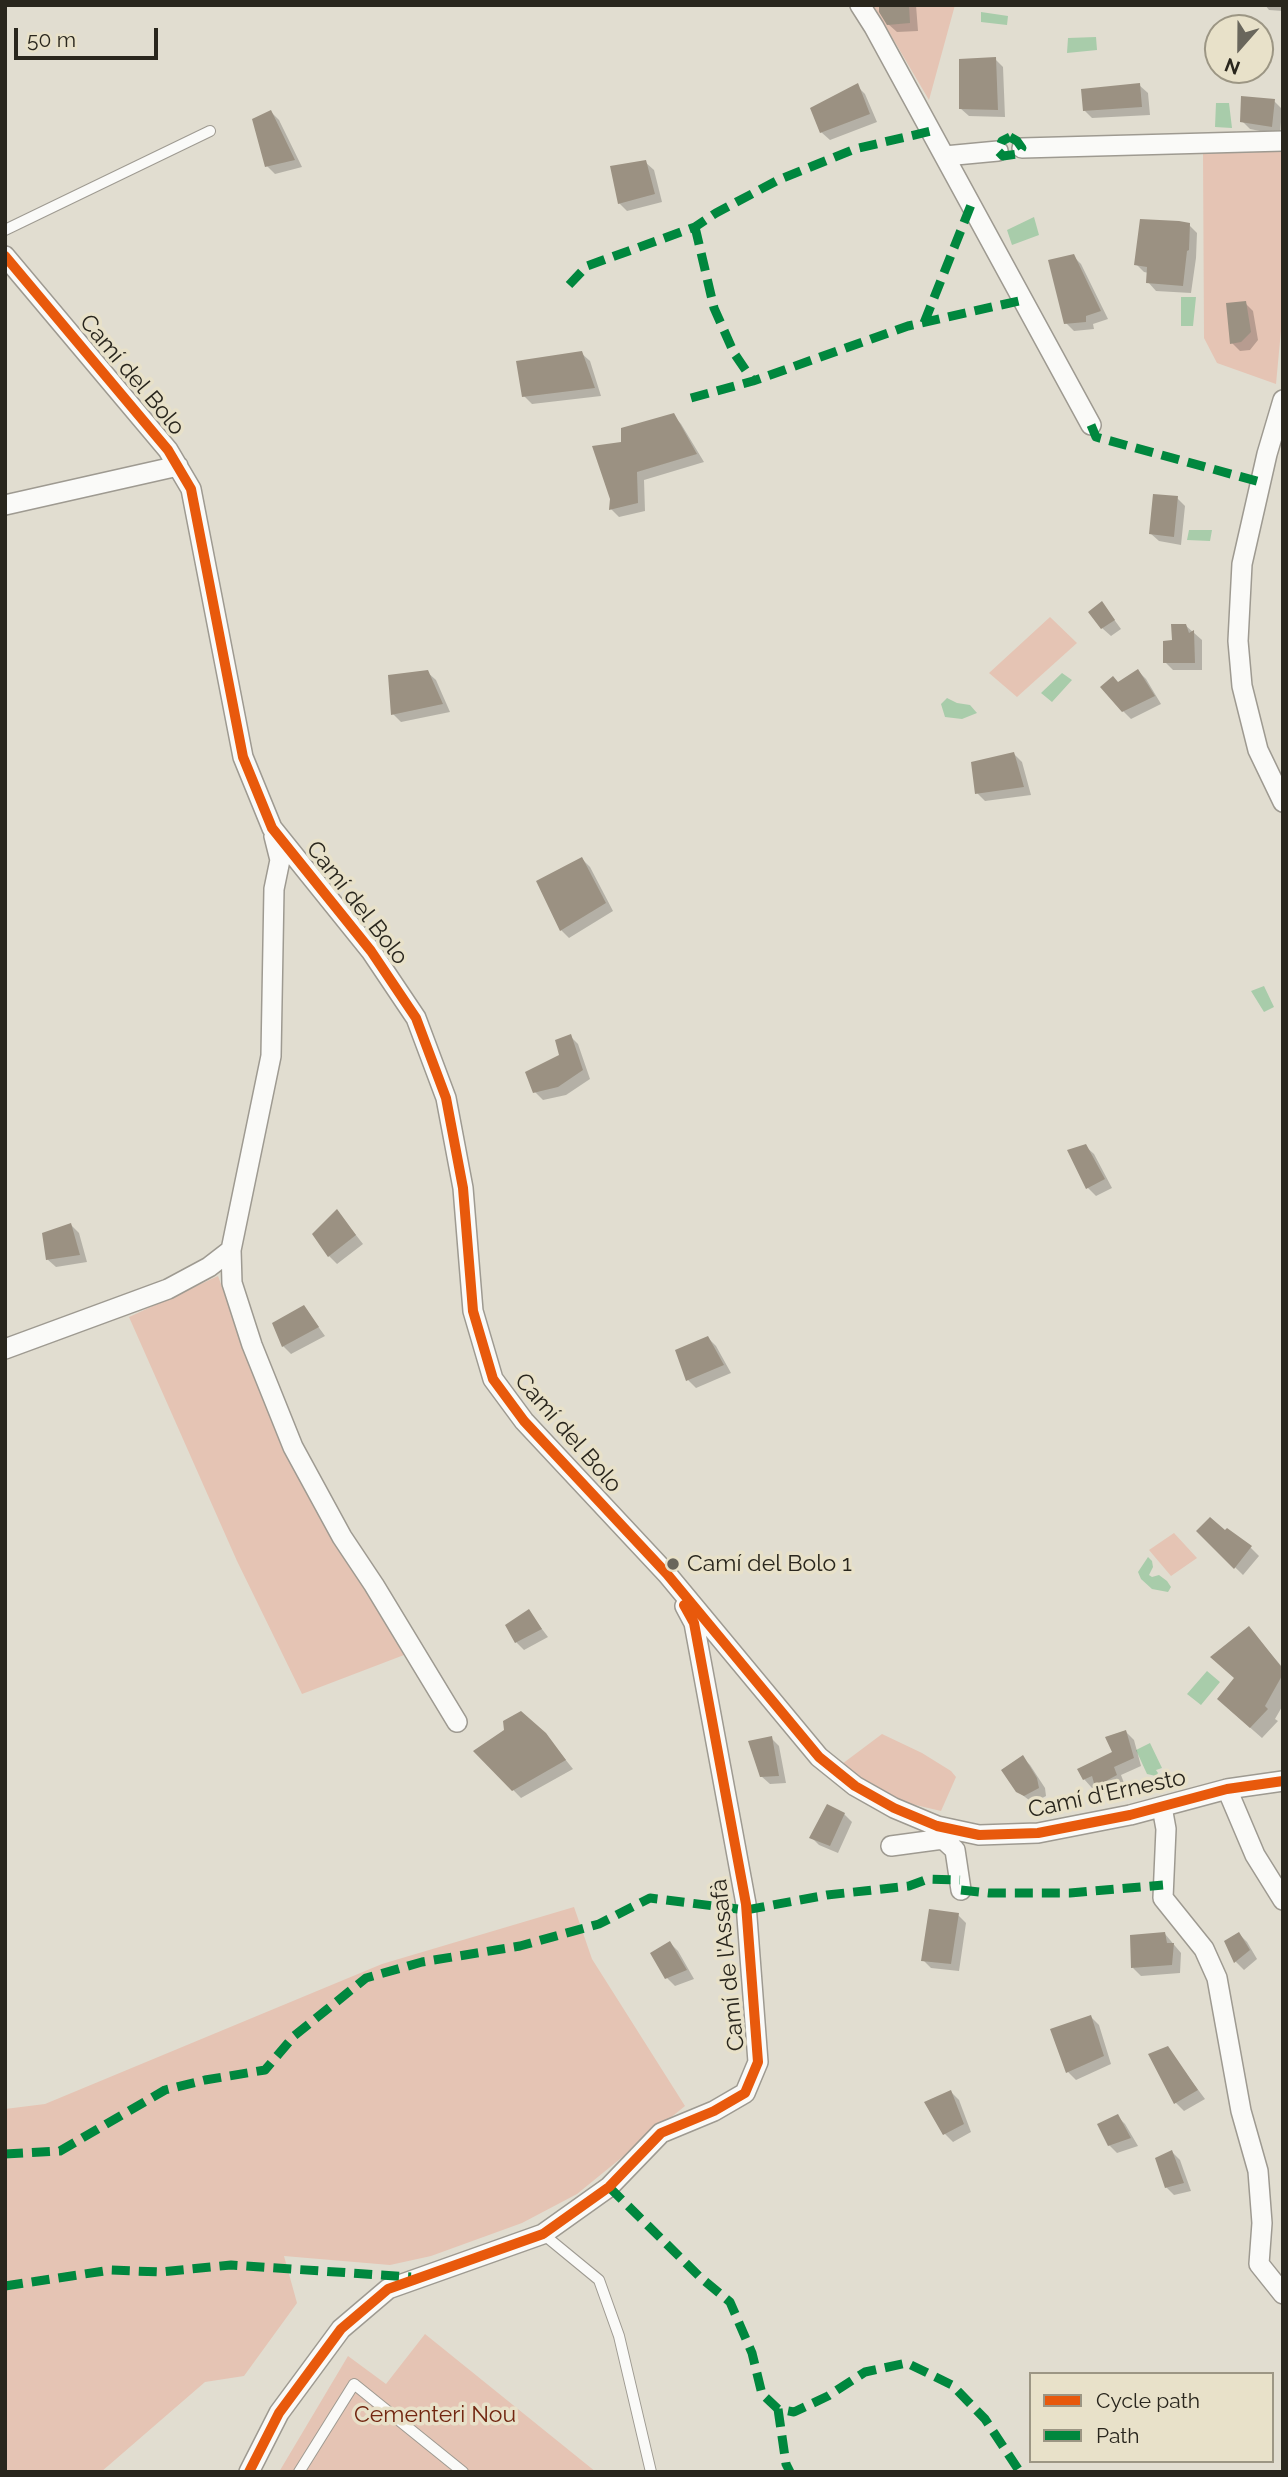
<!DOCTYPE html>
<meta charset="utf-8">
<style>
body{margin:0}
#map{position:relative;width:1288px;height:2477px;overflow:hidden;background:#e1ddd0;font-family:Raleway,sans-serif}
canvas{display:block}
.frame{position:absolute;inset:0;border:7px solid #29261d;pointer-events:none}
.legend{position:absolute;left:1029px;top:2372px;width:245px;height:91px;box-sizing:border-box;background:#e8e1c9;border:2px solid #9c9684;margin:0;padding:9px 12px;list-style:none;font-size:21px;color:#29261d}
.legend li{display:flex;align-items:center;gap:14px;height:35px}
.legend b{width:35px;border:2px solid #9c9684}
.north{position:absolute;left:1204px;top:14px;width:70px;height:70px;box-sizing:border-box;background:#e8e1c9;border:2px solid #9c9684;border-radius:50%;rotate:201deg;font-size:19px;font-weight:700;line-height:28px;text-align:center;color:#29261d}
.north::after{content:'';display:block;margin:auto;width:24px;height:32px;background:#69665c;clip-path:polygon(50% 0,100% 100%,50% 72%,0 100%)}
.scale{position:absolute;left:14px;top:28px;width:144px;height:32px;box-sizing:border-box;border:4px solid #29261d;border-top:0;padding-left:9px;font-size:21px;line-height:24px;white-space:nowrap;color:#29261d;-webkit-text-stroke:5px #e8e1c9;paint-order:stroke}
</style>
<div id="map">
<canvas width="1288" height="2477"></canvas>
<div class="frame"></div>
<ul class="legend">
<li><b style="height:9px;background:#e8590c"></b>Cycle path</li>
<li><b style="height:9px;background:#00873e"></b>Path</li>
</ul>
<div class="north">N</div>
<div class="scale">50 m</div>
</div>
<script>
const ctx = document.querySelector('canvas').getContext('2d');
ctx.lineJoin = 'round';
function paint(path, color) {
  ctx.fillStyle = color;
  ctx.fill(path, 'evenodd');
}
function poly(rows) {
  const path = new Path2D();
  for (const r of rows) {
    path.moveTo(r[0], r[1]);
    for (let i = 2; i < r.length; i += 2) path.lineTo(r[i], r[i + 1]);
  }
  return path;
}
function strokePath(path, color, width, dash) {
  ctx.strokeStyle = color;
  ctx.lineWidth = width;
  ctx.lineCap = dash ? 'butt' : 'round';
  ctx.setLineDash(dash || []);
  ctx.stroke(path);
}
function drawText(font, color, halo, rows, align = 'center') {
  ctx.font = font + ' Raleway,sans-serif';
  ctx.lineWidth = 7;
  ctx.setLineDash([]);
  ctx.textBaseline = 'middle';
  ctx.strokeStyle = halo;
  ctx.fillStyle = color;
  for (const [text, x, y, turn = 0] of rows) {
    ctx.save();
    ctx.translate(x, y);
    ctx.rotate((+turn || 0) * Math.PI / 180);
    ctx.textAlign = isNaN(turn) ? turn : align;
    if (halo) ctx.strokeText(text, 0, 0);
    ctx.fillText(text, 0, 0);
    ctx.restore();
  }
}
const green = poly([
 [873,5,955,5,929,100],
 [1283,151,1283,309,1276,384,1217,363,1204,338,1203,153],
 [1050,617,1077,643,1017,697,989,673],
 [218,1276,260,1389,305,1488,404,1655,302,1694,237,1561,129,1317],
 [1174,1533,1197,1558,1171,1576,1149,1550],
 [882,1734,922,1753,951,1771,956,1777,941,1811,903,1802,838,1767],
 [574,1907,592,1959,685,2106,577,2194,522,2223,431,2256,390,2265,284,2256,297,2303,244,2376,205,2382,101,2472,5,2472,5,2109,45,2104,382,1964],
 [425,2334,596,2472,279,2472,348,2356,386,2384]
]);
const water = poly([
 [981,12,1008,16,1007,25,981,22],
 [1096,37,1097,50,1067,53,1068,38],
 [1216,103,1229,103,1232,128,1215,127],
 [1034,217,1039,235,1012,245,1007,230],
 [1181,297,1196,297,1193,326,1181,326],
 [1189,530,1212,530,1210,541,1187,540],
 [1062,673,1072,680,1052,702,1041,693],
 [947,698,957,703,970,705,977,713,962,719,945,717,941,704],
 [1264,986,1274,1007,1264,1012,1251,991],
 [1148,1557,1152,1561,1153,1567,1149,1575,1152,1577,1159,1575,1167,1581,1171,1587,1168,1592,1152,1589,1141,1579,1138,1572],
 [1207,1671,1220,1682,1201,1705,1187,1694],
 [1150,1743,1162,1768,1156,1770,1158,1773,1156,1776,1147,1774,1136,1750]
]);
const shadow = poly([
 [880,5,916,5,918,31,897,32,888,24],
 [1265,5,1283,5,1283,11,1269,10],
 [995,59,1003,67,1005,117,969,116,960,108],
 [1139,85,1148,93,1150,115,1092,118,1084,110],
 [857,86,865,94,877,122,830,140,821,132],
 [1274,101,1282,109,1280,135,1250,129,1242,121],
 [271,112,279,120,302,167,275,174,267,166],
 [645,162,654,170,662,202,627,211,619,203],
 [1189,225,1197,233,1196,258,1191,293,1156,291,1148,282,1149,273,1144,272,1136,264],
 [1073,256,1081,264,1108,319,1093,324,1094,329,1074,331,1066,323],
 [1245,303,1253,311,1258,340,1250,350,1240,351,1232,343],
 [581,353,590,361,601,396,532,404,524,396],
 [673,415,681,424,704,462,644,480,645,511,619,517,611,509,622,443],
 [1177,498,1185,506,1181,545,1159,541,1150,533],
 [1102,603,1121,629,1111,636,1102,628],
 [1185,625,1202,640,1202,670,1173,670,1165,662],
 [1138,671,1146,679,1161,704,1131,719,1123,711,1118,684],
 [427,672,436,680,450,712,401,722,393,714],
 [1013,753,1022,762,1031,795,985,801,977,793],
 [582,859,590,867,613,911,569,938,561,930,539,882],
 [570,1036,578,1044,590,1079,566,1095,543,1100,535,1092,561,1056],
 [1085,1146,1094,1154,1112,1188,1096,1196,1088,1188],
 [337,1211,363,1244,337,1264,329,1256],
 [71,1225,79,1233,87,1262,56,1267,47,1259],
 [304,1307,325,1336,291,1354,283,1346],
 [708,1338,716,1346,731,1373,696,1388,688,1380],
 [1198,1531,1226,1533,1251,1548,1259,1556,1243,1575],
 [529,1612,548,1637,524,1650,516,1642],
 [1249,1628,1283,1668,1283,1705,1275,1719,1278,1721,1262,1738,1230,1710,1235,1678],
 [1126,1732,1134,1740,1141,1766,1121,1775,1124,1783,1105,1794,1097,1786,1092,1788,1084,1779,1114,1753],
 [545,1734,573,1769,521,1798,475,1751],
 [771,1738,779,1746,786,1783,770,1784,761,1776],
 [1022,1757,1030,1765,1045,1788,1046,1796,1033,1803,1017,1791],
 [844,1814,852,1822,838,1853,819,1845,811,1837],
 [958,1915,966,1923,959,1971,931,1968,923,1960],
 [1165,1934,1181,1953,1180,1973,1141,1976,1133,1968],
 [1239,1934,1247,1942,1257,1959,1244,1970,1236,1962,1226,1941],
 [670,1943,678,1951,694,1979,675,1986,667,1978],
 [1091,2017,1099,2025,1111,2064,1076,2080,1068,2072],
 [1167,2048,1205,2099,1184,2111,1176,2103],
 [951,2092,959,2100,971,2132,953,2142,945,2134],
 [1117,2116,1125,2124,1138,2146,1117,2153,1109,2145],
 [1172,2152,1180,2160,1191,2191,1174,2195,1166,2187]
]);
const building = poly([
 [879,5,909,5,910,23,887,25,879,12],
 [996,57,998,110,959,109,959,59],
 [858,83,870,114,820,133,810,108],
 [1140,83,1142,107,1083,111,1081,89],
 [1241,96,1275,99,1272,127,1240,122],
 [271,110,295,160,265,167,252,119],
 [646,160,655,194,618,204,610,166],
 [1140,219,1179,221,1190,223,1189,250,1187,251,1183,286,1146,283,1147,267,1134,265],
 [1074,254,1101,311,1086,316,1086,322,1064,324,1048,260],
 [1246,301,1251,332,1241,342,1230,344,1226,303],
 [582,351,595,388,522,397,516,361],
 [674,413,697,454,637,472,638,503,609,510,610,499,592,446,621,442,621,428],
 [1153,494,1178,496,1174,537,1149,534],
 [1102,601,1115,620,1101,629,1088,612],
 [1171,624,1186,624,1189,633,1194,630,1195,663,1163,663,1163,641,1172,640],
 [1138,669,1155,696,1122,712,1100,687,1113,676,1118,682],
 [428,670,443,704,391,715,388,675],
 [1014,752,1024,787,975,794,971,762],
 [582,857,606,903,560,931,536,881],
 [571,1034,583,1070,558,1087,533,1093,525,1072,559,1055,555,1040],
 [1086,1144,1105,1179,1086,1189,1067,1150],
 [337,1209,356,1235,328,1257,312,1234],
 [71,1223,80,1255,46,1260,42,1233],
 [304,1305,319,1327,282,1347,272,1323],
 [708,1336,724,1365,686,1381,675,1350],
 [1210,1517,1225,1530,1227,1528,1252,1546,1234,1569,1196,1531],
 [529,1609,542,1629,515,1643,505,1625],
 [1249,1626,1283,1669,1283,1674,1265,1706,1268,1709,1250,1728,1217,1699,1234,1678,1210,1657],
 [521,1711,546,1733,566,1760,512,1791,473,1751,504,1730,503,1721],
 [1126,1730,1134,1758,1114,1767,1117,1775,1095,1787,1092,1776,1083,1780,1077,1769,1112,1752,1105,1737],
 [772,1736,779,1776,760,1777,748,1741],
 [1023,1755,1037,1778,1039,1788,1024,1796,1016,1792,1001,1770],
 [827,1804,845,1813,830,1846,809,1838],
 [929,1909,959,1913,951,1964,921,1961],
 [1165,1932,1167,1943,1174,1943,1172,1965,1131,1968,1130,1935],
 [1239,1932,1250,1950,1234,1963,1224,1941],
 [670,1941,687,1970,665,1979,650,1953],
 [1091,2015,1104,2056,1066,2073,1050,2029],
 [1168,2046,1198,2090,1174,2104,1148,2054],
 [951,2090,964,2124,943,2135,924,2102],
 [1118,2114,1131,2138,1108,2146,1097,2124],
 [1172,2150,1184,2183,1165,2188,1155,2158]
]);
const service = poly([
 [5,230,210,131],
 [543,2234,599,2280,619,2336,651,2472],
 [299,2472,354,2384,463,2472]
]);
const minor = poly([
 [860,5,874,27,1091,425],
 [1022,148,1283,141],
 [945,156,998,151],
 [5,256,168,450,191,489,243,757,272,828,371,951,416,1018,446,1098,463,1188,473,1311,493,1379,524,1421,667,1574,819,1757,855,1786,894,1808,937,1826,979,1835,1038,1833,1130,1815,1227,1789,1283,1781],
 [1283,400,1267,454,1242,564,1238,641,1242,686,1258,750,1283,802],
 [5,505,178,466],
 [274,836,280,860,274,889,271,1056,231,1250,232,1283,252,1345,293,1447,342,1537,374,1585,457,1722],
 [5,1349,168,1289,209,1267,231,1250],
 [1227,1789,1255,1855,1283,1900],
 [1162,1807,1166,1829,1163,1898,1204,1949,1217,1978,1241,2111,1258,2171,1262,2223,1259,2264,1283,2294],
 [891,1846,943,1839,955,1850,961,1890],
 [249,2472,279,2413,341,2329,388,2289,543,2234,609,2187,661,2133,714,2111,745,2093,758,2062,746,1904,694,1623,685,1606]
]);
const quiet = poly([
 [1010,137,1017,141,1022,148,1018,154,1003,156,998,151,1002,141,1010,137],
 [695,227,714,308,734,353,753,381],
 [569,285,587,266,695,227,716,213,778,180,855,149,931,131],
 [924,323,971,205],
 [691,398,753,381,908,326,1023,300],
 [1091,425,1096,437,1260,482],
 [961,1890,989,1893,1070,1893,1163,1885],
 [5,2154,60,2151,165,2090,205,2080,265,2070,294,2036,366,1978,422,1962,520,1946,599,1924,650,1898,746,1910,827,1895,909,1886,928,1879,960,1880],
 [609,2187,701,2278,730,2302,752,2353,762,2394,778,2409,794,2412,828,2396,865,2372,907,2363,952,2385,985,2419,1020,2472],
 [5,2286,111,2270,160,2272,231,2265,411,2277],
 [778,2409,786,2464,790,2472]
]);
const cycleway = poly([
 [5,256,168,450,191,489,243,757,272,828,371,951,416,1018,446,1098,463,1188,473,1311,493,1379,524,1421,667,1574,819,1757,855,1786,894,1808,937,1826,979,1835,1038,1833,1130,1815,1227,1789,1283,1781],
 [249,2472,279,2413,341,2329,388,2289,543,2234,609,2187,661,2133,714,2111,745,2093,758,2062,746,1904,694,1623,684,1605]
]);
const markers = [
 [673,1564,7,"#69665c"]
];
const streetNames = [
 ["Camí del Bolo",132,375,50],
 ["Camí del Bolo",357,903,52],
 ["Camí del Bolo",568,1433,49],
 ["Camí d'Ernesto",1107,1794,-12],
 ["Camí de l'Assafà",728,1965,-96]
];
const poiNames = [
 ["Camí del Bolo 1",687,1564]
];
const parkNames = [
 ["Cementeri Nou",435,2415]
];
paint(green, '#e5c4b4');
paint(water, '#a8ccaa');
paint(shadow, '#0003');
paint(building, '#9b9182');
strokePath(service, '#9e9a91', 12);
strokePath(minor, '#9e9a91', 22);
strokePath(service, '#fafaf8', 10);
strokePath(minor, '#fafaf8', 19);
strokePath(quiet, '#00873e', 9, [18, 9]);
strokePath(cycleway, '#e8590c', 10);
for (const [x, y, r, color] of markers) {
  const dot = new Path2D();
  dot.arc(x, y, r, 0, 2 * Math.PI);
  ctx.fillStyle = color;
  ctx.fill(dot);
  strokePath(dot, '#e8e1c9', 2.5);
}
drawText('23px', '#29261d', '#e8e1c9', streetNames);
drawText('23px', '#29261d', '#e8e1c9', poiNames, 'left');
drawText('23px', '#722711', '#e8e1c9', parkNames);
</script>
